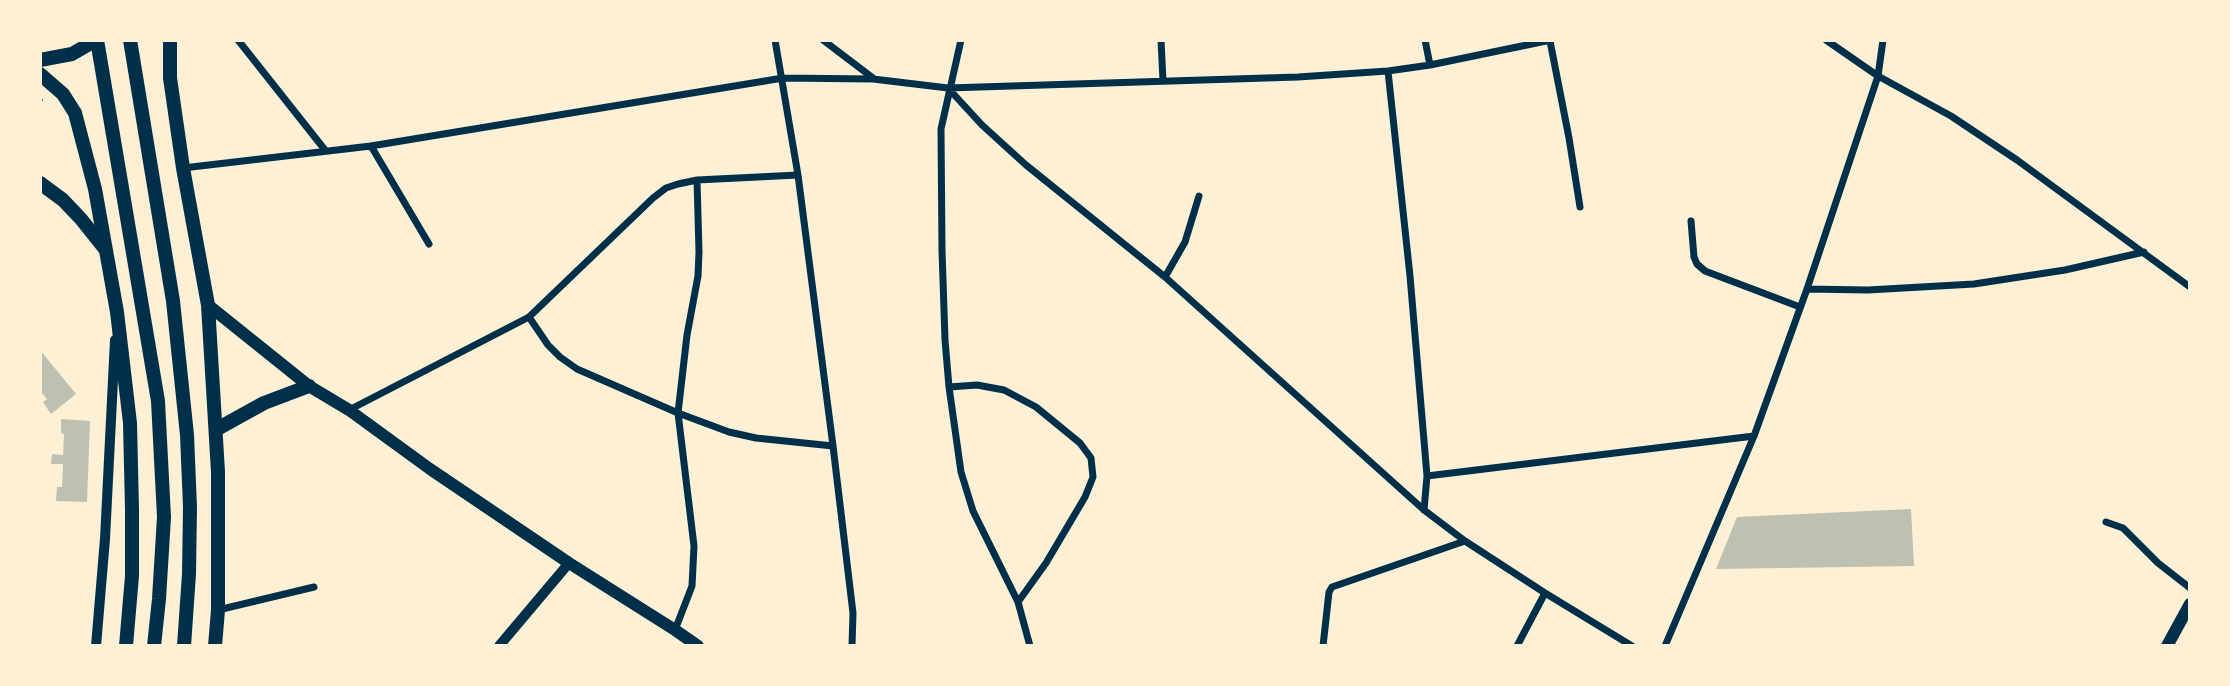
<!DOCTYPE html>
<style>
body{margin:0}
#map{position:relative;width:2230px;height:686px;overflow:hidden;background:#fdf0d5;font-family:"Space Grotesk",sans-serif}
canvas{display:block}
.frame{position:absolute;inset:0;border:42px solid #fdf0d5;pointer-events:none}
</style>
<div id="map">
<canvas width="2230" height="686"></canvas>
<div class="frame"></div>
</div>
<script>
const ctx = document.querySelector('canvas').getContext('2d');
ctx.lineJoin = 'round';
function paint(path, color) {
  ctx.fillStyle = color;
  ctx.fill(path, 'evenodd');
}
function poly(rows) {
  const path = new Path2D();
  for (const r of rows) {
    path.moveTo(r[0], r[1]);
    for (let i = 2; i < r.length; i += 2) path.lineTo(r[i], r[i + 1]);
  }
  return path;
}
function strokePath(path, color, width, dash) {
  ctx.strokeStyle = color;
  ctx.lineWidth = width;
  ctx.lineCap = dash ? 'butt' : 'round';
  ctx.setLineDash(dash || []);
  ctx.stroke(path);
}
const building = poly([
 [40,350,76,394,51,414,43,402,47,399,40,391],
 [61,419,90,421,87,502,56,501,57,487,62,487,63,464,51,464,52,454,63,455,64,434,61,433],
 [1911,509,1914,566,1716,569,1737,517]
]);
const path = poly([
 [40,101,41,100]
]);
const minor = poly([
 [238,40,325,150],
 [775,40,798,175,833,446,853,613,852,646],
 [823,40,873,78],
 [961,40,941,129,942,250,945,340,949,387,961,472,973,511,1018,602,1030,646],
 [1161,40,1163,81],
 [1425,40,1430,65],
 [1826,40,1878,76,1951,116,2017,160,2190,287],
 [1550,41,1569,138,1580,207],
 [1388,71,1410,276,1427,476,1424,510],
 [948,88,982,125,1026,165,1165,277,1424,510,1465,541,1545,593,1632,646],
 [371,146,429,244],
 [183,168,371,146,783,78,873,79,948,88,1298,77,1388,71,1430,65,1551,40],
 [1691,221,1694,257,1697,264,1705,271,1800,307],
 [1165,277,1185,242,1199,196],
 [1807,289,1868,290,1974,284,2065,270,2144,252],
 [529,317,548,345,560,357,577,369,678,413,729,432,756,438,833,446],
 [949,387,977,385,1004,390,1036,407,1080,443,1091,458,1093,477,1085,497,1046,563,1018,602],
 [349,410,529,317,653,198,666,188,678,184,697,180,798,175],
 [1427,476,1754,436],
 [2106,522,2123,528,2158,563,2190,588],
 [218,610,314,587],
 [675,630,692,586,694,546,678,413,687,335,698,276,699,252,697,180],
 [1323,646,1329,592,1332,587,1465,541],
 [1517,646,1545,593],
 [1665,646,1754,436,1807,289,1878,76,1883,40]
]);
const tertiary = poly([
 [96,646,105,539,115,340],
 [499,646,569,563]
]);
const secondary = poly([
 [208,305,309,386,349,410,430,469,569,563,675,630,698,646],
 [2167,646,2190,604]
]);
const primary = poly([
 [170,40,170,78,183,168,208,305,218,472,218,610,215,646],
 [40,60,72,54,96,40],
 [40,74,63,94,75,113,95,189,117,312,130,423,132,509,132,576,126,646],
 [217,429,264,403,309,386]
]);
const trunk = poly([
 [97,40,158,401,164,517,159,599,154,646],
 [130,40,173,301,187,435,190,507,189,574,184,646],
 [40,183,63,200,81,219,105,249]
]);
paint(building, '#bec0b2');
strokePath(path, '#003049', 3.5);
strokePath(minor, '#003049', 7);
strokePath(tertiary, '#003049', 10);
strokePath(secondary, '#003049', 12);
strokePath(primary, '#003049', 14);
strokePath(trunk, '#003049', 14);
</script>
